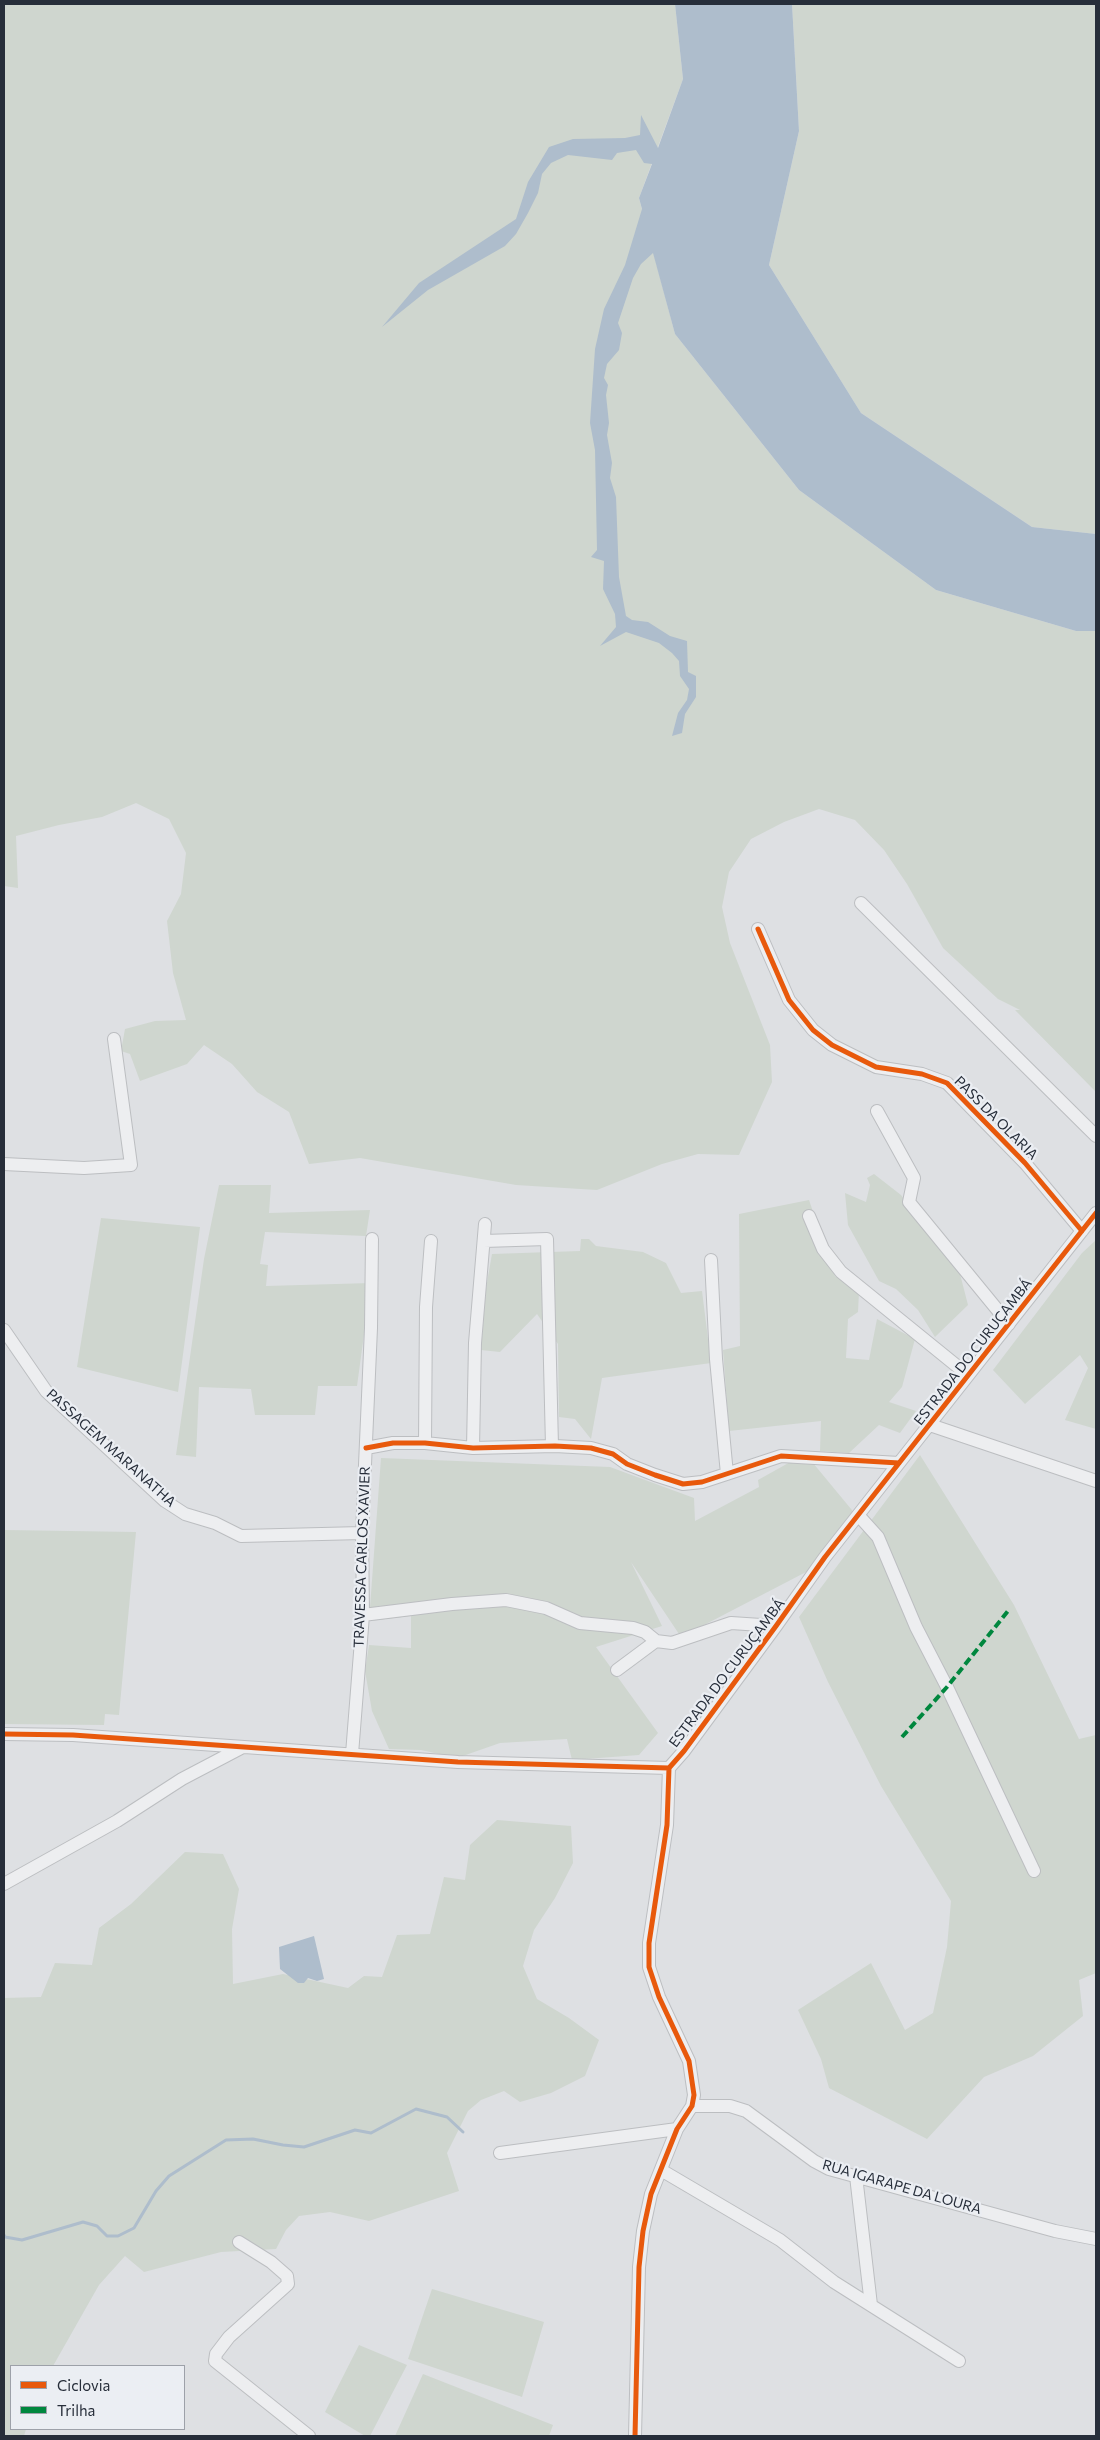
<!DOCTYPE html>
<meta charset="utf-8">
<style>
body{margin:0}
#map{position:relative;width:1100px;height:2440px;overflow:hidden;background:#dee0e3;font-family:Commissioner,sans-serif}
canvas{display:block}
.frame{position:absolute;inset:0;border:5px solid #272e3a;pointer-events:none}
.legend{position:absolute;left:10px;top:2365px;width:175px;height:65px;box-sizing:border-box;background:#ebeef3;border:1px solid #9da1a9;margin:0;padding:6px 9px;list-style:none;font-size:15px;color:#272e3a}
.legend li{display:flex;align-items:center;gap:10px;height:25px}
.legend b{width:25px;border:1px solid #9da1a9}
</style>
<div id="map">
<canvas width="1100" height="2440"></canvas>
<div class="frame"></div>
<ul class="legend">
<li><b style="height:6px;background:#e8590c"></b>Ciclovia</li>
<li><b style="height:6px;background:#00873e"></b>Trilha</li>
</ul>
</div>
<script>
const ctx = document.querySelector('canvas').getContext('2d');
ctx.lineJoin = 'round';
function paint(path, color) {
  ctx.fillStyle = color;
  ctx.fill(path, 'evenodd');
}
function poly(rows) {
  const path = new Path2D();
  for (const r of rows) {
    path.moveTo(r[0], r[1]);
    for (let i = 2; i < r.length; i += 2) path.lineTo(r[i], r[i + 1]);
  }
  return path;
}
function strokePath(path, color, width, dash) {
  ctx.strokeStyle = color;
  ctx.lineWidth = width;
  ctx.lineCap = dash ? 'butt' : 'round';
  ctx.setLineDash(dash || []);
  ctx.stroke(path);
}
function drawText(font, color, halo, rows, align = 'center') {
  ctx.font = font + ' Commissioner,sans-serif';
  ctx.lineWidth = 4.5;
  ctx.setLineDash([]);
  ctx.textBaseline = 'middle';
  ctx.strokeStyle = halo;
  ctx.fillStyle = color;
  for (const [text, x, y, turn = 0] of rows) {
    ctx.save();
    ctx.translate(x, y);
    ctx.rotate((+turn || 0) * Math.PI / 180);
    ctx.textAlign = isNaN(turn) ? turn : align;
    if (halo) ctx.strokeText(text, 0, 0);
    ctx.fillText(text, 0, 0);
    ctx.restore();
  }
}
const green = poly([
 [4,4,675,4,683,79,639,198,675,334,799,490,936,590,1076,631,1096,631,1096,1092,1015,1010,1020,1010,998,999,943,948,907,884,884,850,855,820,819,809,784,822,751,839,729,872,722,907,730,943,770,1045,772,1082,739,1155,698,1154,662,1164,597,1190,516,1185,360,1158,309,1164,289,1112,257,1092,232,1064,204,1045,187,1064,140,1081,130,1054,121,1051,125,1029,155,1021,186,1020,173,973,167,921,181,894,186,853,169,819,136,803,102,817,59,825,16,836,18,888,4,886],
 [792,4,1096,4,1096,534,1032,527,861,413,769,265,799,131],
 [874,1174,901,1195,960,1274,968,1305,935,1337,918,1310,896,1289,879,1281,848,1225,845,1193,866,1202,870,1185,867,1178],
 [219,1185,271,1185,269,1213,370,1210,366,1236,265,1232,260,1264,268,1265,266,1286,371,1283,357,1386,318,1386,315,1415,255,1415,251,1389,199,1387,196,1457,176,1455,204,1259],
 [809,1200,835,1276,859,1292,858,1312,848,1319,846,1358,869,1360,877,1319,915,1339,902,1387,889,1402,916,1411,900,1433,879,1425,849,1453,820,1451,821,1421,729,1431,723,1350,740,1346,739,1214],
 [101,1218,200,1227,178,1392,77,1367],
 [581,1239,589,1239,596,1246,643,1252,666,1263,681,1293,702,1291,711,1363,602,1378,591,1439,575,1419,559,1417,558,1344,537,1314,500,1352,481,1350,486,1288,492,1254,580,1251],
 [1096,1240,1096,1429,1065,1420,1088,1368,1080,1355,1025,1404,993,1370,1082,1253],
 [920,1455,1014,1605,1079,1739,1096,1735,1096,1973,1079,1980,1083,2016,1033,2056,984,2077,927,2139,829,2088,821,2059,798,2010,871,1963,905,2030,933,2013,947,1947,951,1901,881,1786,828,1682,799,1617],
 [381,1458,610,1467,694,1498,695,1521,759,1487,758,1480,792,1461,813,1463,856,1515,808,1571,681,1637,631,1562,662,1626,596,1647,658,1733,639,1755,572,1760,567,1739,500,1743,457,1758,421,1750,389,1749,372,1711,365,1671,369,1645,411,1648,411,1616,369,1621],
 [4,1530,136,1532,119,1715,105,1714,104,1725,4,1724],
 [497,1820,571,1826,573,1863,555,1898,534,1930,523,1966,537,1999,569,2018,599,2040,585,2076,551,2093,520,2102,504,2091,481,2100,468,2111,447,2153,459,2191,369,2221,330,2212,299,2216,286,2230,276,2249,221,2252,144,2272,125,2256,99,2285,53,2366,11,2366,11,2429,26,2429,24,2436,4,2436,4,1998,41,1997,55,1963,92,1965,99,1928,131,1904,185,1852,223,1854,239,1889,232,1929,233,1984,283,1974,348,1988,364,1976,382,1977,397,1935,430,1934,444,1877,465,1880,470,1845],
 [432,2289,544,2322,522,2397,408,2359],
 [359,2345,407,2365,370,2436,365,2436,325,2412],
 [423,2374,553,2425,549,2436,395,2436]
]);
const water = poly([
 [675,4,792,4,799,131,769,265,861,413,1032,527,1096,534,1096,631,1076,631,936,590,799,490,675,334,653,253,641,264,633,278,618,323,622,333,619,350,607,364,604,378,608,385,606,395,609,423,607,435,612,463,610,478,616,497,619,577,626,616,632,620,648,622,670,636,687,641,688,672,696,676,696,697,685,714,682,733,672,736,678,713,687,700,689,689,680,676,679,661,672,653,659,643,626,632,600,646,616,627,615,614,603,589,604,561,591,557,597,550,595,450,590,423,595,349,604,309,625,265,642,209,639,198,652,164,644,163,636,150,617,153,612,160,568,155,551,163,542,174,538,193,528,213,516,234,505,246,428,290,382,327,419,283,516,219,528,182,549,147,573,139,625,138,640,135,641,115,658,148,683,79],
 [314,1936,324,1979,317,1981,308,1978,304,1983,298,1983,280,1969,279,1947]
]);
const stream = poly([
 [4,2235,5,2237,22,2240,83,2222,97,2226,107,2236,118,2236,134,2228,156,2191,169,2176,226,2140,253,2139,283,2145,304,2147,355,2130,371,2133,416,2109,447,2117,463,2132]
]);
const minor = poly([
 [861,903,1096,1136],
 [758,929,789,1000,813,1030,832,1045,876,1067,922,1074,947,1083,1025,1163,1082,1231],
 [877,1111,914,1178,909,1202,1009,1324],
 [4,1164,84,1168,131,1165,114,1039],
 [809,1216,823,1249,841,1272,968,1375],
 [484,1241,547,1239,552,1446],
 [711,1260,716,1359,727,1474],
 [4,1330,46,1391,165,1501,185,1514,215,1523,241,1536,362,1533],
 [930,1425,1096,1481],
 [425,1443,426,1307,431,1241],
 [366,1448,393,1443,425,1443,473,1448,555,1446,591,1448,613,1454,627,1464,655,1475,683,1484,702,1482,781,1456,899,1463],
 [473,1448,475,1343,485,1224],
 [859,1516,878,1537,916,1627,947,1687,1034,1871],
 [363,1615,452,1604,506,1600,546,1608,580,1623,633,1628,645,1632,656,1641,672,1643,731,1623,776,1626],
 [617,1670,656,1641],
 [4,1734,73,1735,458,1762,669,1768],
 [352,1754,363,1615,362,1533,371,1328,372,1239],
 [4,1884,117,1821,182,1779,241,1748],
 [692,2106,730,2106,746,2111,814,2161,829,2169,1055,2231,1096,2239],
 [500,2153,677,2129],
 [661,2170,780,2240,834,2282,959,2361],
 [856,2176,871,2305],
 [239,2242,271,2262,287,2276,288,2284,229,2337,216,2354,215,2361,309,2436],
 [635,2436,639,2267,643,2231,651,2194,677,2129,692,2106,694,2095,689,2061,659,1997,649,1967,649,1943,667,1825,669,1768,684,1751,776,1626,825,1557,1096,1213]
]);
const quiet = poly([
 [902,1737,947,1687,1008,1611]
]);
const cycleway = poly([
 [758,929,789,1000,813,1030,832,1045,876,1067,922,1074,947,1083,1025,1163,1082,1231],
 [366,1448,393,1443,425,1443,473,1448,555,1446,591,1448,613,1454,627,1464,655,1475,683,1484,702,1482,781,1456,899,1463],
 [4,1734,73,1735,458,1762,669,1768],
 [635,2436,639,2267,643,2231,651,2194,677,2129,692,2106,694,2095,689,2061,659,1997,649,1967,649,1943,667,1825,669,1768,684,1751,776,1626,825,1557,1096,1213]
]);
const streetNames = [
 ["PASS DA OLARIA",996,1118,45],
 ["ESTRADA DO CURUÇAMBÁ",973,1352,-52],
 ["PASSAGEM MARANATHA",111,1448,42],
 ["TRAVESSA CARLOS XAVIER",362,1557,-88],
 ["ESTRADA DO CURUÇAMBÁ",727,1673,-53],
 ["RUA IGARAPE DA LOURA",902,2187,16]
];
paint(green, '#cfd6cf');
paint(water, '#aebdcc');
strokePath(stream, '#aebdcc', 3);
strokePath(minor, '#bcbec1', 14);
strokePath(minor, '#edeef0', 12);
strokePath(quiet, '#00873e', 4, [8, 4]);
strokePath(cycleway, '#e8590c', 5);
drawText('14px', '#272e3a', '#ebeef3', streetNames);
</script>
